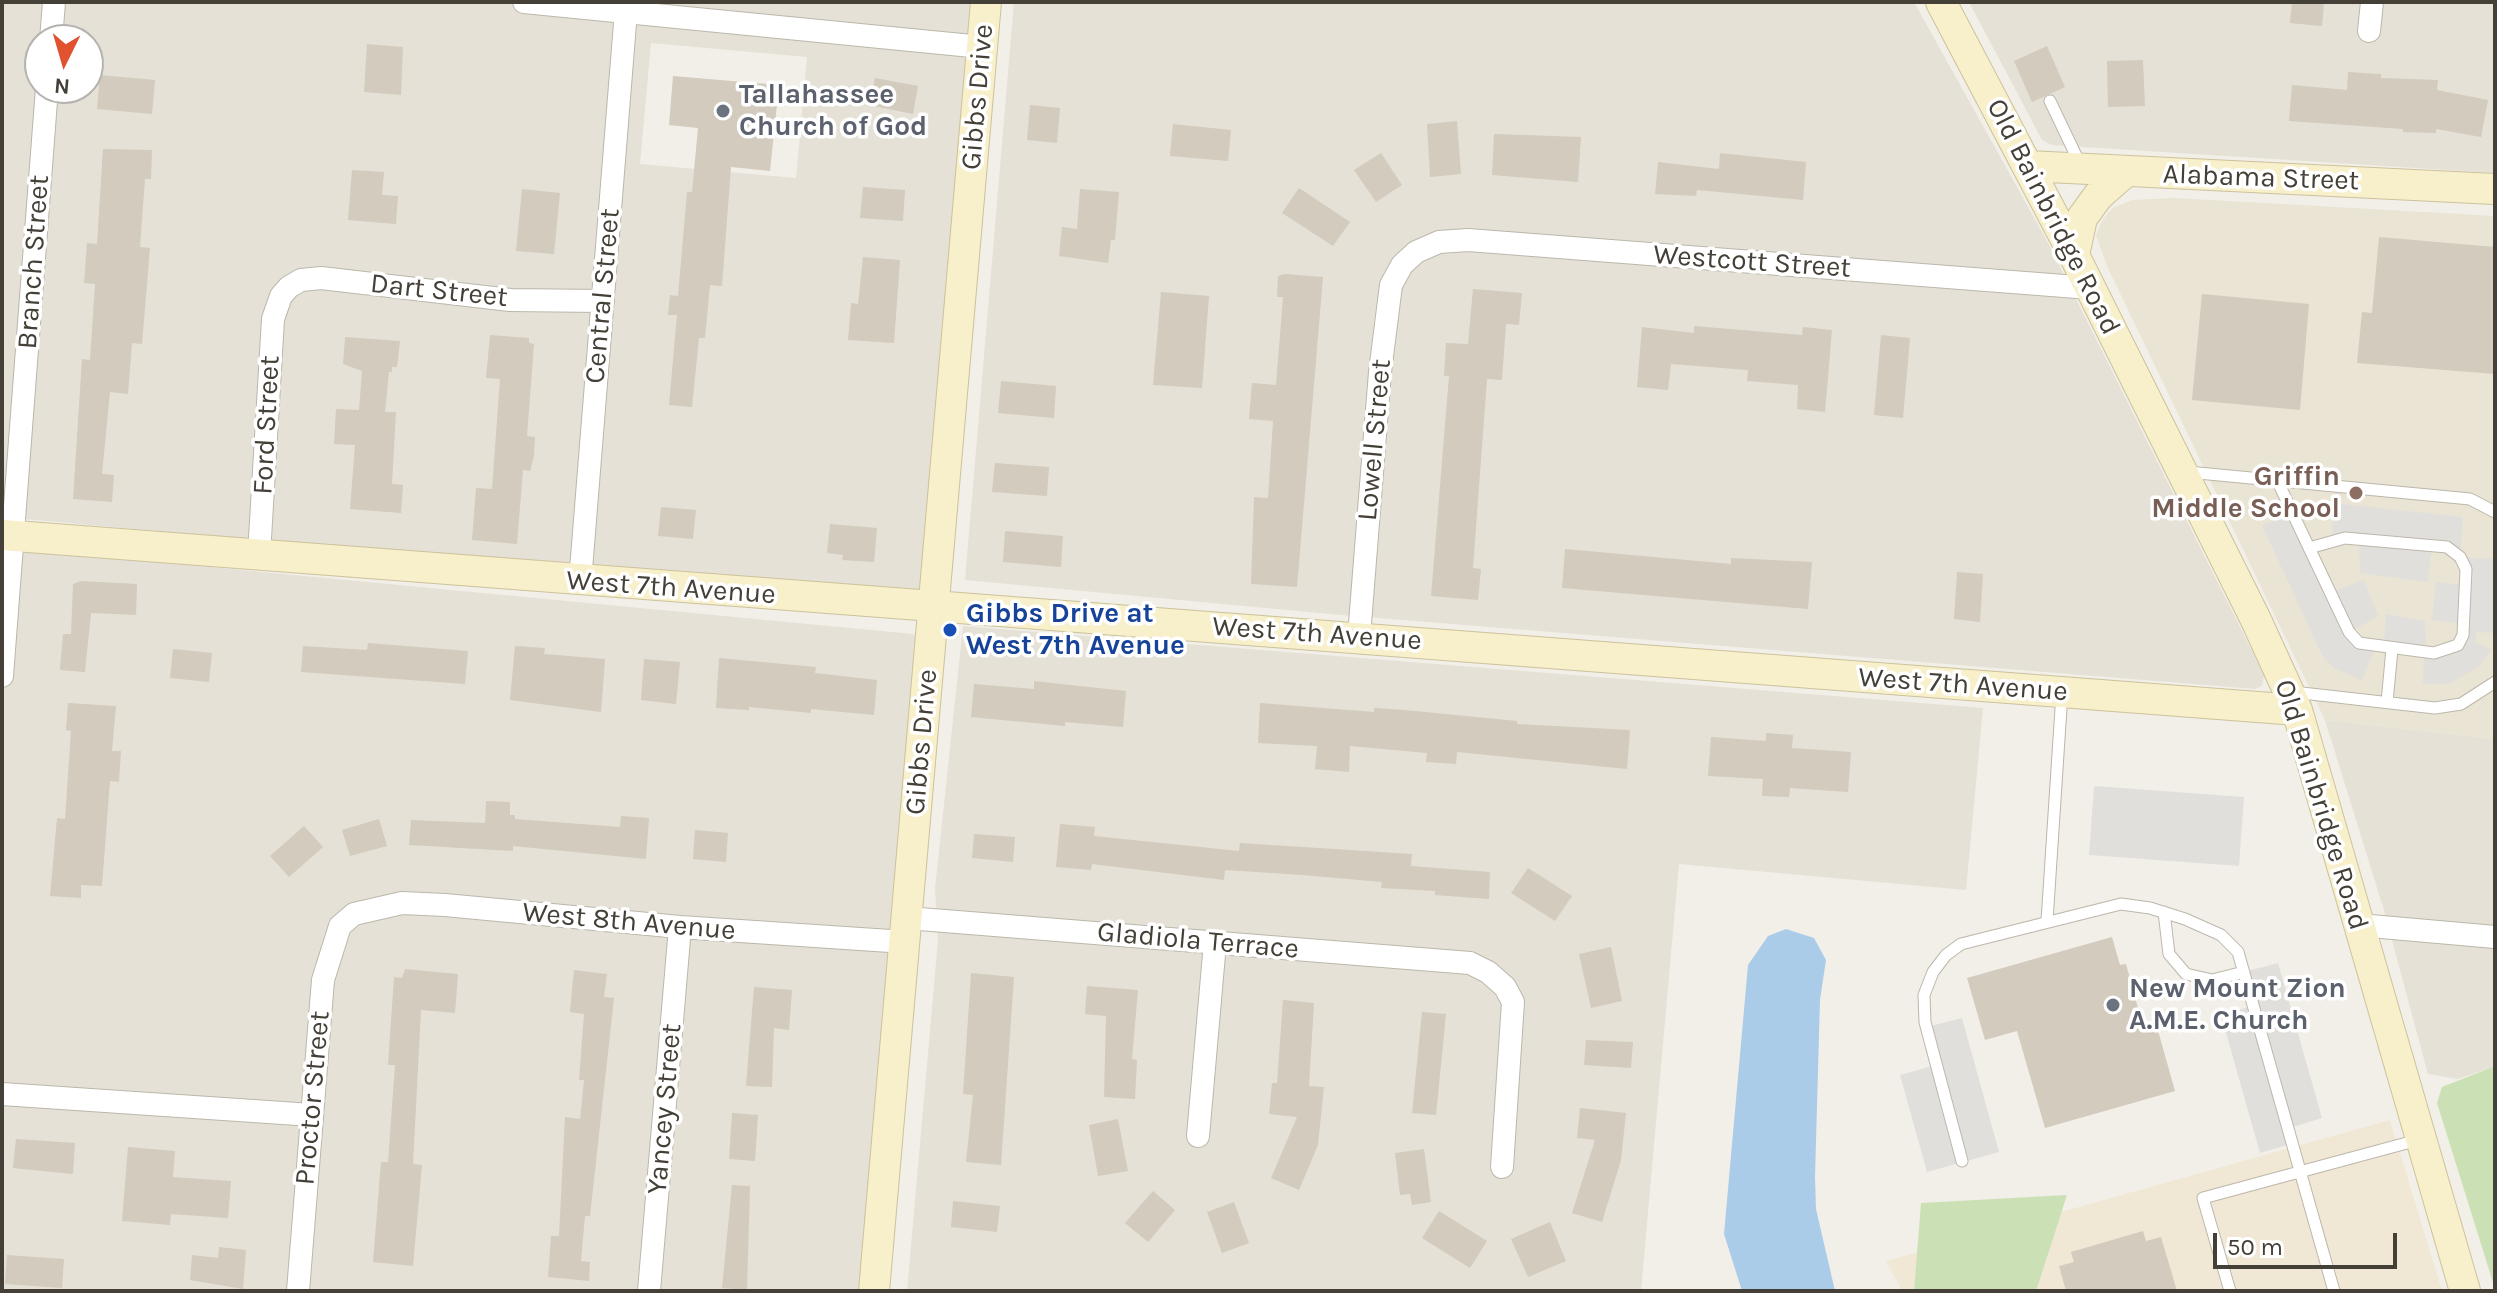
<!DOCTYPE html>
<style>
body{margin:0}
#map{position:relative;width:2497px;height:1293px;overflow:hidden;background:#f2efe8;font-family:Karla,sans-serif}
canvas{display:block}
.frame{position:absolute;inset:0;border:4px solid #444037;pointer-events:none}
.north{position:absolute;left:24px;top:24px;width:80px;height:80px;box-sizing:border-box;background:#fff;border:2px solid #b4b3af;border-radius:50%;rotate:185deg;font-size:22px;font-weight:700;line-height:32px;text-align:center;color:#444037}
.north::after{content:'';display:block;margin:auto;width:28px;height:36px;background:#e1522f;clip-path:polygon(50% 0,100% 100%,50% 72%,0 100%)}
.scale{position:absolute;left:2213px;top:1233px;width:184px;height:36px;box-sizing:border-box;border:4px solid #444037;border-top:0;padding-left:10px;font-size:24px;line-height:28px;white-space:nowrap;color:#444037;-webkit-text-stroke:6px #fff;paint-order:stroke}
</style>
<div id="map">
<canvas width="2497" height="1293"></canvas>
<div class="frame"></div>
<div class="north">N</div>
<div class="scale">50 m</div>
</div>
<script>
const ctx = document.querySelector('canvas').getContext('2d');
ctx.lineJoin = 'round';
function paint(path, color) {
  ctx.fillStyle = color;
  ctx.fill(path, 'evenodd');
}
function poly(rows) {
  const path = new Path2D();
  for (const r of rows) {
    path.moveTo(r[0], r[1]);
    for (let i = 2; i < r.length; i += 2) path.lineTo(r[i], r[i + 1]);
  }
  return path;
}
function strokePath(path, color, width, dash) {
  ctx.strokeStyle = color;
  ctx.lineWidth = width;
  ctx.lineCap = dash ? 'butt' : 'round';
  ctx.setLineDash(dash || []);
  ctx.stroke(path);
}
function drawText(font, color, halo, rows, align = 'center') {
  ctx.font = font + ' Karla,sans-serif';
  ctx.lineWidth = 7;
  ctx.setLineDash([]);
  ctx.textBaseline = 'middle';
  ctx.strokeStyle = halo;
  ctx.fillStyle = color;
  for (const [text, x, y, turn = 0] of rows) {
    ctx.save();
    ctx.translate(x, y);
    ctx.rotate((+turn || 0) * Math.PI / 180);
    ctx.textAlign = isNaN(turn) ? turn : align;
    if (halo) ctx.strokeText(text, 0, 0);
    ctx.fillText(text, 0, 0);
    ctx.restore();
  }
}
const residential = poly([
 [2,2,974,2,922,590,907,599,2,517],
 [40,40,88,40,88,88,40,88],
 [651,43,807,57,796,178,640,164],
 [1014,2,1914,2,2047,241,2264,675,2262,686,2255,689,1341,615,965,580],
 [1969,2,2495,2,2495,173,2052,145,2042,140],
 [42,551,913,634,918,640,865,1291,2,1291,2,556],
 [963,626,1983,708,1966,890,1679,864,1641,1291,907,1291,938,940,935,889],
 [2325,720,2495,739,2495,1066,2458,1079,2428,1074,2383,907]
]);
const commercial = poly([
 [2390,1120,2442,1291,1902,1291,1886,1261]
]);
const education = poly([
 [2174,198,2495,216,2495,739,2325,720,2107,266,2096,235,2103,219,2113,208,2132,200]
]);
const green = poly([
 [2495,1066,2495,1289,2437,1103,2442,1087],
 [2067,1195,2036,1291,1914,1291,1921,1203]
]);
const parking = poly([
 [2332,503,2463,517,2460,557,2495,559,2495,633,2477,632,2475,642,2491,650,2478,667,2448,684,2423,684,2424,652,2384,648,2386,614,2425,621,2426,652,2458,644,2463,624,2432,620,2436,582,2466,585,2460,557,2432,546,2428,582,2360,573,2359,539,2333,543],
 [2293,514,2331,592,2364,580,2378,616,2350,632,2375,648,2362,680,2335,669,2322,655,2262,525],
 [2094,786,2244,797,2239,866,2089,855],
 [2278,963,2322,1118,2290,1128,2294,1143,2260,1153,2221,1015,2253,1006,2244,972],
 [1962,1018,1999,1152,1927,1172,1900,1075,1936,1065,1927,1027]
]);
const water = poly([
 [1786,929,1814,938,1826,960,1820,1000,1815,1177,1816,1209,1835,1291,1742,1291,1724,1234,1748,965,1768,936]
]);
const building = poly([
 [2292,2,2324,2,2322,26,2290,23],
 [367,44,403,47,401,95,364,92],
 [2047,46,2065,87,2032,102,2014,61],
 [2143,60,2145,106,2108,107,2107,61],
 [2348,72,2381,74,2381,78,2438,80,2437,90,2488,100,2481,137,2436,129,2436,133,2403,132,2403,129,2289,121,2292,85,2347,90],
 [100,75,155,80,152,114,97,109],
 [673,76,779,85,770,171,731,167,722,286,710,285,705,338,699,338,692,407,669,405,677,315,668,315,670,295,678,296,687,192,692,192,698,128,669,125],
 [875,78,918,86,913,114,869,105],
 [1030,105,1060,108,1057,143,1027,140],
 [1457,121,1461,174,1430,177,1427,124],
 [1173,124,1231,130,1228,161,1170,156],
 [1494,134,1581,137,1578,182,1492,175],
 [103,149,152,150,151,179,145,179,140,247,150,248,142,344,132,343,128,394,110,392,102,474,114,475,112,502,73,499,82,359,90,360,95,284,84,283,87,243,97,244],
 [1381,153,1402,185,1376,202,1354,170],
 [1720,153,1806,162,1803,200,1697,190,1696,196,1655,194,1658,162,1719,169],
 [352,170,384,172,382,195,398,196,396,224,348,220],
 [863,187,905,190,903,221,860,218],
 [1299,188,1350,222,1333,246,1282,213],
 [522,189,560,193,554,254,516,251],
 [1080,189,1119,192,1115,240,1111,240,1108,263,1059,256,1062,227,1077,229],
 [2379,237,2495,247,2495,374,2357,363,2362,312,2372,313],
 [863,257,900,260,894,343,848,340,851,303,858,304],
 [1285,274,1323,277,1297,587,1251,584,1254,497,1268,498,1273,421,1249,419,1252,383,1276,385,1283,297,1277,297,1278,276],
 [1473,289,1522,293,1519,325,1506,324,1502,380,1487,379,1473,568,1481,569,1478,600,1431,596,1449,376,1444,376,1446,343,1468,344],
 [1161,292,1209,296,1202,388,1153,385],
 [2202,294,2309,304,2300,410,2192,400],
 [1694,326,1802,335,1803,327,1832,330,1825,412,1797,409,1798,385,1747,381,1748,370,1671,364,1668,390,1637,387,1642,327,1694,333],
 [490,335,529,338,529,343,534,344,527,436,535,437,534,456,530,471,523,470,517,544,472,540,476,488,492,489,500,379,486,378],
 [1881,335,1910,338,1903,418,1874,415],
 [345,337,400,341,397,367,392,367,392,372,389,372,385,412,396,412,392,484,403,485,401,513,350,509,355,445,334,444,336,409,359,410,362,371,343,364],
 [1001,381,1056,386,1054,418,998,413],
 [995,463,1049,467,1047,496,992,492],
 [661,507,696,510,693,539,658,536],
 [830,524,877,528,874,562,842,560,843,555,827,553],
 [1005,531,1063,536,1061,567,1003,562],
 [1565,549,1731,564,1731,558,1812,562,1808,609,1562,588],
 [1957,572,1983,574,1980,622,1954,619],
 [81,581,137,584,136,615,91,613,85,672,60,670,63,634,71,634,73,584],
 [368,643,468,651,465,684,301,672,303,646,367,650],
 [515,646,545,648,544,654,605,659,601,712,510,700],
 [173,649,212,653,209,682,170,678],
 [719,658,816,667,815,673,877,680,874,715,811,709,811,713,749,707,749,710,716,708],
 [644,659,680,662,676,704,641,700],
 [1034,681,1126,691,1123,727,1065,722,1065,726,971,717,974,684,1034,689],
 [68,703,116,706,112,751,121,751,119,782,110,781,102,886,81,885,81,898,50,896,57,818,65,819,71,731,66,730],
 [1260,703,1374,712,1374,708,1405,710,1517,721,1517,724,1630,730,1627,769,1457,752,1456,764,1426,762,1427,753,1350,746,1349,772,1315,769,1317,746,1258,743],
 [1766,733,1793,735,1792,748,1851,752,1848,792,1790,788,1789,797,1762,796,1763,779,1708,776,1711,737,1766,741],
 [486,801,510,802,510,815,515,815,515,819,620,827,621,816,649,818,646,859,513,846,513,851,409,845,411,820,485,823],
 [379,819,387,846,350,856,342,830],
 [1060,824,1095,827,1094,836,1239,851,1240,843,1412,854,1411,866,1490,872,1489,899,1435,895,1435,891,1381,888,1382,882,1302,875,1225,870,1224,880,1092,864,1091,870,1056,867],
 [304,826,323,847,289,877,270,856],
 [695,830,728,833,726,862,693,859],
 [974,834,1015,837,1013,862,972,858],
 [1528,868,1572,896,1555,921,1511,893],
 [2112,937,2120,965,2126,964,2144,1030,2157,1027,2175,1091,2045,1128,2017,1031,1985,1040,1967,978],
 [1611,947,1622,1001,1591,1008,1579,954],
 [405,969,458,974,455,1013,421,1010,413,1164,422,1165,413,1266,373,1262,381,1162,388,1162,395,1065,388,1065,394,977,402,978],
 [574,970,607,974,604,997,614,998,590,1216,585,1216,581,1261,590,1262,589,1281,548,1277,551,1236,559,1236,565,1117,580,1119,584,1080,579,1080,584,1014,570,1012],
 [971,973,1014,977,1001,1165,966,1162,973,1095,963,1094],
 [1087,986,1138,990,1132,1059,1137,1060,1135,1099,1104,1097,1106,1016,1085,1014],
 [754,987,792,990,789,1030,774,1028,772,1087,746,1086],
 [1283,1000,1314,1003,1309,1086,1324,1087,1318,1145,1299,1190,1271,1178,1297,1117,1269,1114,1272,1083,1277,1083],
 [1422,1012,1446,1014,1436,1115,1412,1113],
 [1586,1040,1633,1042,1631,1068,1584,1065],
 [1580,1108,1626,1113,1621,1160,1602,1222,1572,1213,1595,1140,1577,1138],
 [732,1113,758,1115,755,1161,729,1159],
 [1118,1119,1128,1171,1098,1176,1089,1125],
 [16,1139,75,1143,73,1174,13,1168],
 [128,1147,175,1151,173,1177,231,1181,228,1218,171,1214,170,1225,122,1221],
 [1424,1149,1431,1202,1412,1205,1410,1194,1400,1195,1395,1153],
 [732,1185,750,1186,747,1290,722,1288],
 [1153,1191,1175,1210,1148,1242,1125,1223],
 [953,1201,1000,1206,997,1232,951,1227],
 [1234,1202,1249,1243,1222,1253,1207,1212],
 [1439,1211,1487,1241,1470,1268,1422,1238],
 [1550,1222,1566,1261,1528,1277,1511,1239],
 [2143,1231,2146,1241,2161,1237,2177,1291,2066,1291,2059,1266,2074,1262,2071,1252],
 [219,1247,246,1250,243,1289,190,1280,192,1255,218,1258],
 [7,1255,64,1259,62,1288,5,1284]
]);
const lane = poly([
 [2050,101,2081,166],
 [2188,472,2470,499,2495,512],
 [2277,480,2293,514,2349,632,2359,643,2434,653,2458,645,2463,635,2466,569,2460,557,2447,547,2345,538,2309,548],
 [2293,692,2435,708,2461,704,2495,682],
 [2387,702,2392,649],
 [2164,912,2169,954,2186,974,2212,980,2244,972],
 [2047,921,2062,693],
 [1962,1161,1925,1022,1924,995,1933,972,1946,955,1961,944,2121,904,2150,908,2185,919,2221,935,2238,952,2334,1291],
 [2230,1291,2203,1198,2418,1140]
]);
const street = poly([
 [524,2,982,47],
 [2369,31,2372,2],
 [51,40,54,2],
 [259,555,273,319,281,296,289,287,301,280,321,278,510,300,603,301],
 [580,582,626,11],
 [1359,636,1380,372,1391,285,1402,265,1416,252,1439,242,1468,240,2090,288],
 [2,676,47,88],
 [907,918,1470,963,1488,972,1505,987,1513,1002,1502,1167],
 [2359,925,2495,937],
 [2,1094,312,1115],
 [1198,1136,1215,943],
 [298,1291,323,980,340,926,354,914,402,903,445,905,680,927,905,942],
 [649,1291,680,927]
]);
const secondary = poly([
 [1941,2,2074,255,2256,620,2297,710,2465,1291],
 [2028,166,2495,189],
 [2074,255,2082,218,2098,196,2124,173],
 [2,535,2297,710],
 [874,1291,986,2]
]);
const markers = [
 [723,111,8,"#6b7280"],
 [2356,493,8,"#8d6e63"],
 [950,630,8,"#1a4fb4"],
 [2113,1005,8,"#6b7280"]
];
const worshipNames = [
 ["Tallahassee",739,95],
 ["Church of God",739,127],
 ["New Mount Zion",2129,989],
 ["A.M.E. Church",2129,1021]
];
const streetNames = [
 ["Gibbs Drive",978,97,-85],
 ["Alabama Street",2261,178,2],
 ["Old Bainbridge Road",2053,217,63],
 ["Branch Street",34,262,-86],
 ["Westcott Street",1752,262,4],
 ["Dart Street",439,291,6],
 ["Central Street",603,296,-85],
 ["Ford Street",267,425,-87],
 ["Lowell Street",1375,440,-85],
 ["West 7th Avenue",671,588,4],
 ["West 7th Avenue",1317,634,4],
 ["West 7th Avenue",1963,685,4],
 ["Gibbs Drive",922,742,-85],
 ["Old Bainbridge Road",2321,805,73],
 ["West 8th Avenue",629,922,5],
 ["Gladiola Terrace",1198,941,5],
 ["Proctor Street",313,1098,-85],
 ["Yancey Street",665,1109,-85]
];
const educationNames = [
 ["Griffin",2340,477],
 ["Middle School",2340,509]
];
const transitNames = [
 ["Gibbs Drive at",966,614],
 ["West 7th Avenue",966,646]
];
paint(residential, '#e5e1d6');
paint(commercial, '#f1e7d5');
paint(education, '#e9e4d3');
paint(green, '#cbe1b5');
paint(parking, '#e1dfdc');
paint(water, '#abcce8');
paint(building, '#d2cbbe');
strokePath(lane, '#bcb7ab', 13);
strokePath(street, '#bcb7ab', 24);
strokePath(secondary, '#ccc29c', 32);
strokePath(lane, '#fff', 11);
strokePath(street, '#fff', 22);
strokePath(secondary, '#f8efcb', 30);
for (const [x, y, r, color] of markers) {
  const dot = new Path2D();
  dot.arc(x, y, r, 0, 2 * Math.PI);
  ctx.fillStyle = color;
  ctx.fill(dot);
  strokePath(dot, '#fff', 3);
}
drawText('bold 28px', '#5b616d', '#fff', worshipNames, 'left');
drawText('28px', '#444037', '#fff', streetNames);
drawText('bold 28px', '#785e54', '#fff', educationNames, 'right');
drawText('bold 28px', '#164399', '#fff', transitNames, 'left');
</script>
